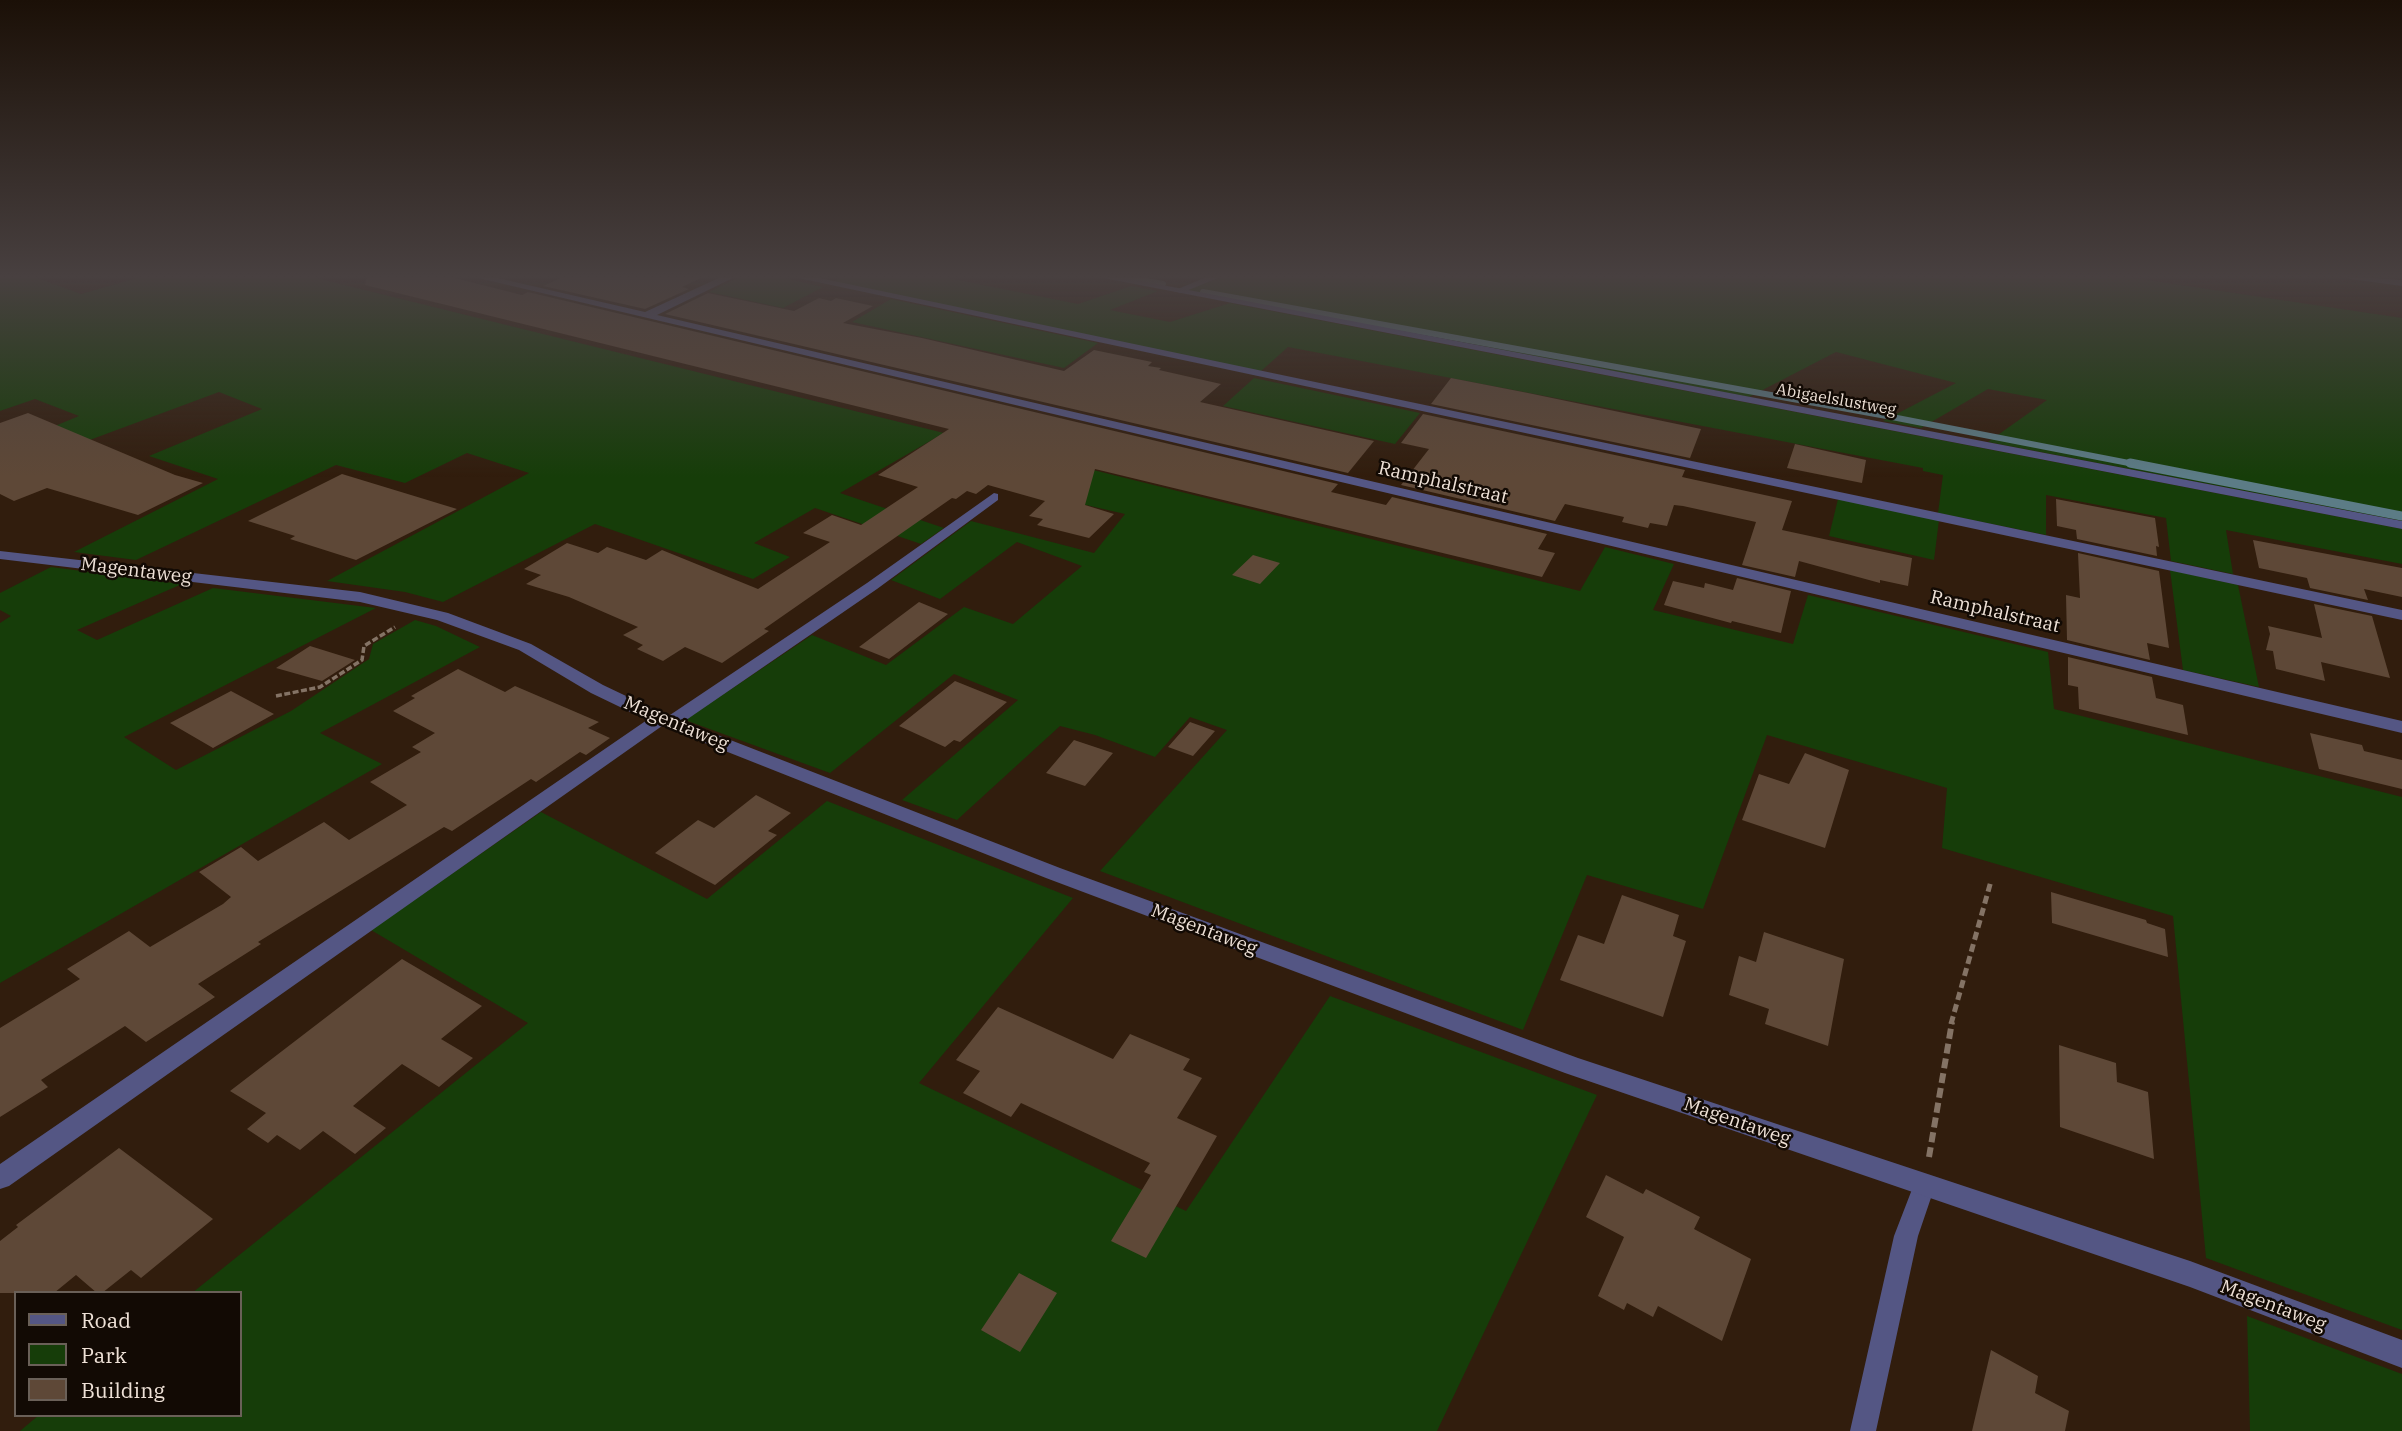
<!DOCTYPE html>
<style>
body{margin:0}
#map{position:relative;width:2402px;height:1431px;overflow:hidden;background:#311d0d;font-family:"IBM Plex Serif",serif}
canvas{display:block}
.legend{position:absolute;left:14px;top:1291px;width:228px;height:126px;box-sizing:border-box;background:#120a04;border:2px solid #6a6058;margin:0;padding:9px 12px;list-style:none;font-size:21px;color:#eee1d7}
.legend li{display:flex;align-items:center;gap:14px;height:35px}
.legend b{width:35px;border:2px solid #6a6058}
</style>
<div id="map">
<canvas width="2402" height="1431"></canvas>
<ul class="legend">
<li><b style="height:9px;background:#545684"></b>Road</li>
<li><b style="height:19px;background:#163d09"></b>Park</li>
<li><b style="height:19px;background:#5e4837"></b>Building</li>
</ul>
</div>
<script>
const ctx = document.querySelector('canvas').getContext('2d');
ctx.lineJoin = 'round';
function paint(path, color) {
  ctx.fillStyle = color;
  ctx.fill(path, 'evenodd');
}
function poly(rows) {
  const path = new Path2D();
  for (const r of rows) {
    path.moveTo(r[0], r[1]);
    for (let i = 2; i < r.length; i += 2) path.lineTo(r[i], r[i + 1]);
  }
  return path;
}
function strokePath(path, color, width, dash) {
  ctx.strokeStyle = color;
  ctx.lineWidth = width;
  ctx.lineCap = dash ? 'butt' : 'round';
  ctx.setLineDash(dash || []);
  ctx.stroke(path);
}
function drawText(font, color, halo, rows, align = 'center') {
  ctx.font = font + ' "IBM Plex Serif",serif';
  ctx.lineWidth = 5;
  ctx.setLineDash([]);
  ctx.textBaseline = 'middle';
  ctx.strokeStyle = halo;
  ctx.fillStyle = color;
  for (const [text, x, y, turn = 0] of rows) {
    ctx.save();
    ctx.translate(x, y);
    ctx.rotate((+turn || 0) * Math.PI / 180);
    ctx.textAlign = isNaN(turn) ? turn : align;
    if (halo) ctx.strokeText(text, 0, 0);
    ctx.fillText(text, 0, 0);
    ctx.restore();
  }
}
const green = poly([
 [0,276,32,276,81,294,144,276,308,276,944,433,840,493,944,528,921,544,815,508,754,543,790,557,753,579,595,524,443,602,405,592,327,581,529,473,467,453,405,483,336,465,136,560,74,552,218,479,149,456,262,409,219,392,87,441,50,428,79,416,35,399,0,411],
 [741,276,775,276,823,287,783,308,709,292],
 [843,276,938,276,1078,304,1131,286,1158,291,1110,310,1170,322,1230,303,2402,529,2402,564,2226,530,2233,574,2171,561,2166,518,2046,495,2046,535,1938,513,1943,475,1923,471,1923,468,1288,347,1260,372,833,282],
 [1225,276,2120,276,2402,318,2402,521,1988,442,2047,400,1988,389,1921,428,1883,421,1956,383,1836,352,1749,397,1186,290],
 [891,299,1098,343,1064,368,852,322],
 [1254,378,1420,413,1395,444,1223,406],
 [1061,462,1580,591,1605,547,1674,564,1653,610,1793,644,1808,595,2048,652,2054,709,2402,797,2402,1330,2206,1258,2173,916,1942,848,1947,788,1767,735,1703,909,1587,875,1523,1030,1100,871,1227,730,1190,717,1155,757,1095,735,1060,726,957,820,902,800,1018,700,954,674,830,773,685,720,812,635,886,665,964,607,1013,624,1082,566,1017,542,940,599,891,580,971,521,1094,553,1125,514,1021,490],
 [1838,499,1939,520,1934,560,1829,536],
 [51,567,182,584,77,630,97,640,213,588,376,608,124,737,176,770,291,711,369,659,373,644,415,620,436,626,480,647,320,733,382,764,0,983,0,623,11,616,0,610,0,593],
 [2170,570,2238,585,2259,687,2183,670],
 [827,801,1073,898,919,1083,1186,1211,1330,996,1597,1095,1437,1431,20,1431,39,1415,240,1415,240,1293,192,1293,528,1023,371,930,541,812,707,899],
 [2247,1316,2402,1374,2402,1431,2250,1431]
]);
const streamFar1 = poly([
 [1119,276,1163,284],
 [1203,292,1892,417,2139,465]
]);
const stream = poly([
 [2130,463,2402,516]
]);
const building = poly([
 [367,276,447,276,522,295,528,292,1338,484,1331,492,1386,505,1392,497,1547,534,1538,549,1555,553,1542,577,1095,469,1085,505,1114,514,1089,538,1037,525,1043,519,1029,516,1045,501,988,485,976,494,967,491,956,499,952,498,764,629,769,631,722,663,685,647,663,661,637,649,643,645,623,635,638,627,569,597,526,584,541,575,524,569,567,543,598,553,607,547,646,560,662,550,758,589,830,542,803,533,832,515,861,525,918,487,878,475,949,429,365,285],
 [565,276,705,276,682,287,689,289,645,309,543,286],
 [708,293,794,311,819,298,831,301,836,298,873,306,843,323,922,338,1064,371,1094,350,1152,362,1148,366,1161,368,1159,370,1221,384,1200,402,1374,441,1348,473,665,314],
 [1451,378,1528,393,1701,429,1690,458,1431,404],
 [28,413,175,475,203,483,138,515,47,488,14,501,0,494,0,423],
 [1423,414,1685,470,1682,477,1792,501,1782,530,1912,558,1908,586,1880,580,1880,583,1799,561,1795,577,1742,565,1756,522,1683,506,1674,505,1667,526,1650,523,1648,528,1622,522,1624,517,1565,504,1555,521,1401,485,1429,449,1401,443],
 [1795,444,1866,460,1862,483,1787,468],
 [342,474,457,509,356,560,290,539,295,536,248,521],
 [2056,499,2155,518,2159,547,2156,546,2157,556,2077,539,2076,530,2057,526],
 [2253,540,2402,568,2402,597,2364,589,2368,600,2310,588,2307,578,2259,568],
 [2078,553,2159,571,2169,648,2147,643,2150,660,2067,640,2066,595,2080,598],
 [1253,555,1280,563,1260,584,1232,575],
 [1737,578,1791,591,1781,633,1732,621,1731,623,1664,605,1673,581,1704,588,1705,583,1733,590],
 [919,602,948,614,889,659,859,647],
 [2314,604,2372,616,2390,678,2321,662,2325,681,2276,669,2273,651,2266,650,2270,634,2268,626,2322,638],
 [310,646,355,660,322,681,276,668],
 [2068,657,2152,677,2156,698,2183,705,2188,735,2079,709,2078,687,2068,685],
 [458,669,505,692,515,686,599,722,588,728,610,738,586,755,580,752,536,782,531,779,452,831,444,827,258,942,261,944,198,984,215,997,146,1042,125,1026,41,1080,48,1087,0,1117,0,1028,80,979,67,969,129,931,150,947,223,904,231,897,199,872,241,847,258,861,324,822,349,840,407,805,370,782,421,752,412,747,435,733,393,711,415,698,411,696],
 [955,681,1007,702,960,742,954,740,945,747,899,726],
 [231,691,274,714,213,748,170,723],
 [1190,722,1215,731,1193,756,1168,747],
 [2310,733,2362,745,2364,751,2402,760,2402,789,2319,769],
 [1074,740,1113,753,1085,786,1046,773],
 [1805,753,1849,770,1825,848,1742,820,1759,774,1789,784],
 [756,795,791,813,768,831,777,835,715,885,655,853,698,820,714,828],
 [2051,892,2146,920,2147,923,2165,929,2168,957,2052,923],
 [1622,895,1679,915,1673,936,1686,941,1663,1017,1560,980,1578,935,1604,944],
 [1764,932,1844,959,1828,1046,1765,1024,1769,1009,1729,995,1739,956,1756,962],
 [402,959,482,1006,441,1039,473,1058,439,1087,402,1064,353,1106,386,1128,355,1154,323,1131,300,1150,277,1135,268,1143,247,1129,266,1113,230,1091],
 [998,1007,1113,1059,1130,1034,1190,1059,1183,1070,1202,1078,1177,1118,1217,1136,1146,1258,1111,1241,1151,1175,1144,1172,1150,1163,1021,1103,1011,1117,963,1093,980,1071,956,1060],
 [2059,1045,2116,1063,2117,1082,2148,1092,2154,1159,2060,1127],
 [119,1148,213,1219,141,1278,131,1270,102,1293,97,1293,76,1275,54,1293,0,1293,0,1241,18,1227,16,1225],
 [1606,1175,1643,1194,1646,1189,1700,1217,1694,1229,1751,1259,1722,1341,1658,1306,1653,1317,1627,1303,1624,1310,1598,1296,1624,1237,1586,1217],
 [1019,1273,1057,1293,1020,1352,981,1330],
 [1991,1350,2038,1376,2035,1393,2069,1411,2065,1431,1972,1431]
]);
const pathFar2 = poly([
 [276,696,320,687,362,660,364,646,395,627]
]);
const pathFar1 = poly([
 [1951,1024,1991,881]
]);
const path = poly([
 [1929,1157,1952,1022]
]);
const lane = poly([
 [1209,276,1223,276,1181,293,1173,291,1209,276],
 [994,493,998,494,998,500,877,589,676,727,664,727,662,723,664,719,867,583,994,493],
 [1924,1176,1932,1179,1935,1186,1918,1236,1876,1431,1850,1431,1894,1236,1916,1179,1924,1176]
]);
const street = poly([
 [470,276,489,276,645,312,723,276,737,276,657,315,2402,721,2402,733,470,276],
 [789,276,810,276,2402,610,2402,620,789,276],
 [1093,276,1115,276,2402,521,2402,529,1093,276],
 [2345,276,2402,280,2402,286,2350,279,2345,276],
 [0,551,360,592,448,613,531,644,603,685,666,715,1060,868,1578,1058,2190,1261,2402,1340,2402,1368,2190,1287,1565,1073,1046,878,662,726,9,1186,0,1189,0,1164,647,720,591,693,519,650,437,620,360,602,0,559,0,551]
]);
const farStreetnames = [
 ["Abigaelslustweg",1836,400,10]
];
const streetNames = [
 ["Ramphalstraat",1443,483,13],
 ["Magentaweg",136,571,7],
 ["Ramphalstraat",1995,612,13],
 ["Magentaweg",676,724,23],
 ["Magentaweg",1204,930,21],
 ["Magentaweg",1737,1122,19],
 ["Magentaweg",2273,1306,21]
];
paint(green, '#163d09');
strokePath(streamFar1, '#5c7c86', 6);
strokePath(stream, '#5c7c86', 9);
paint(building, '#5e4837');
strokePath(pathFar2, '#847365', 3.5, [6, 2.5]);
strokePath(pathFar1, '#847365', 5, [8, 4.5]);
strokePath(path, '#847365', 6, [10, 5]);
paint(lane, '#545684');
paint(street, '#545684');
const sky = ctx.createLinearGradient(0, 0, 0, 477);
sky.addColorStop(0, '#1b1007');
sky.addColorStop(0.58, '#484040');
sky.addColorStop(1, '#48404000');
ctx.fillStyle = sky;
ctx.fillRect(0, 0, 2402, 477);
drawText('16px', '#eee1d7', '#120a04', farStreetnames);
drawText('19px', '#eee1d7', '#120a04', streetNames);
</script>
